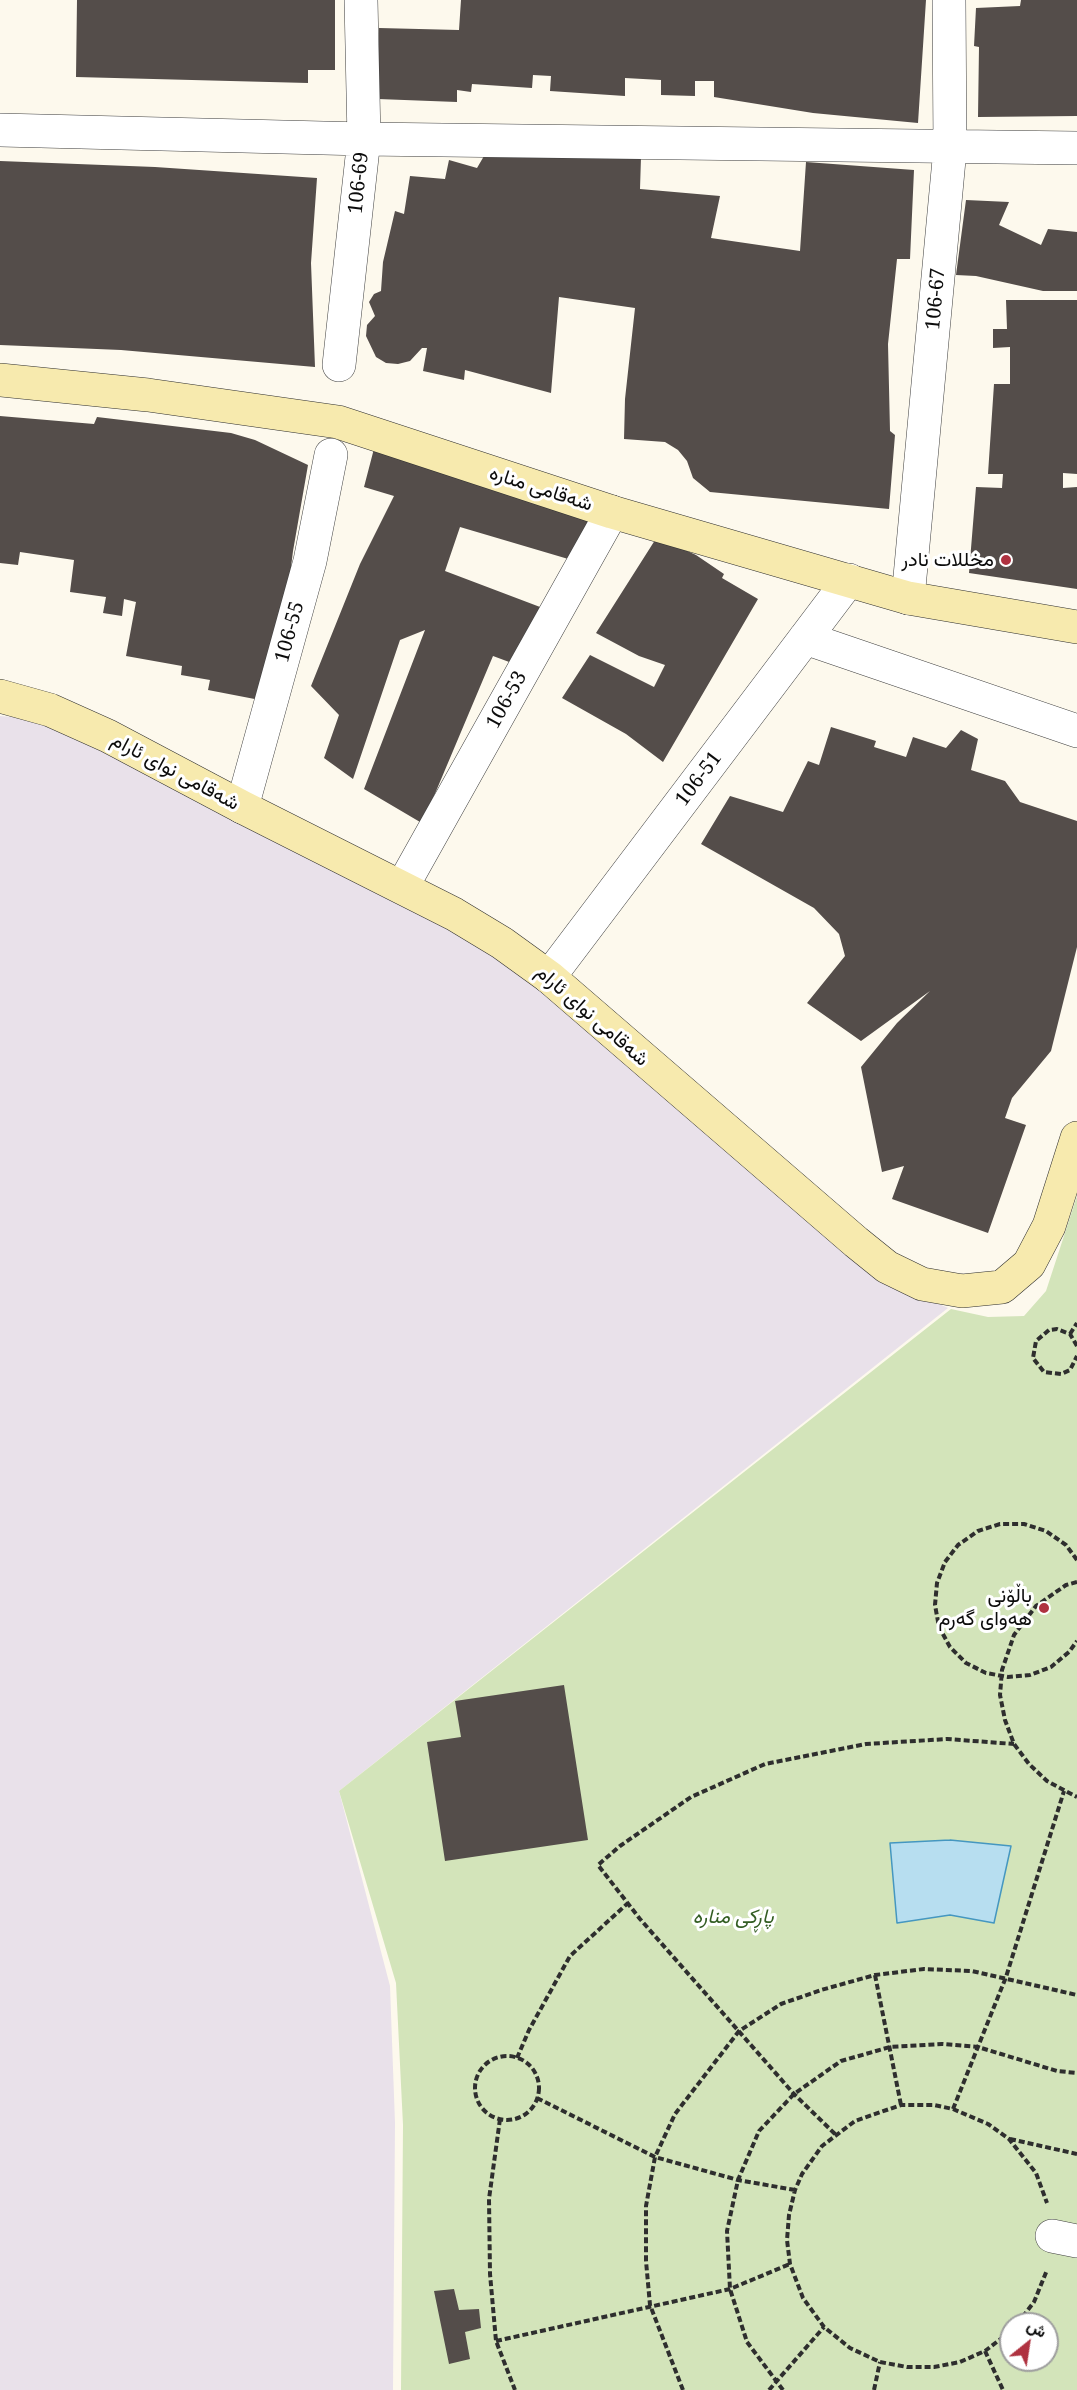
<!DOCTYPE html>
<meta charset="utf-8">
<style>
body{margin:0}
#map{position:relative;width:1077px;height:2390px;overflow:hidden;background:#fdf9ed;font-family:"Noto Serif",Vazirmatn,serif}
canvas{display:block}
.north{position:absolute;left:999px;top:2312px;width:60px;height:60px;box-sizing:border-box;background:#fff;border:2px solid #9e9e9e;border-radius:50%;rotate:30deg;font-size:16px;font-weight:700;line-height:24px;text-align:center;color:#0c0c0c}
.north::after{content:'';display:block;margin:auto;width:21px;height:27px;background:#af3240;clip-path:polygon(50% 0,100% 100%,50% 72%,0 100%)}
</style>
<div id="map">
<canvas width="1077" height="2390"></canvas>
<div class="north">ش</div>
</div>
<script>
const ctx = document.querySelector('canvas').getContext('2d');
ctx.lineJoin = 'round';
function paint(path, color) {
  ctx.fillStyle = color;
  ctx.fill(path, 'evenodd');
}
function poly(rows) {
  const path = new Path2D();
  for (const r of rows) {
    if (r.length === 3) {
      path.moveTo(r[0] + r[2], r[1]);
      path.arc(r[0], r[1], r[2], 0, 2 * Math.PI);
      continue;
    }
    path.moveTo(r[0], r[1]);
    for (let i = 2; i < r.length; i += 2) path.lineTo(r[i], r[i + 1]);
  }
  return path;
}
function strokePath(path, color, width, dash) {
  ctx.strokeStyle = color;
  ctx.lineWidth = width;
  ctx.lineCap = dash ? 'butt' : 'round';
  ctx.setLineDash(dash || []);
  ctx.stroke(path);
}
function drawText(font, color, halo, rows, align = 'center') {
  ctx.font = font + ' "Noto Serif",Vazirmatn,serif';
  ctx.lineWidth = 6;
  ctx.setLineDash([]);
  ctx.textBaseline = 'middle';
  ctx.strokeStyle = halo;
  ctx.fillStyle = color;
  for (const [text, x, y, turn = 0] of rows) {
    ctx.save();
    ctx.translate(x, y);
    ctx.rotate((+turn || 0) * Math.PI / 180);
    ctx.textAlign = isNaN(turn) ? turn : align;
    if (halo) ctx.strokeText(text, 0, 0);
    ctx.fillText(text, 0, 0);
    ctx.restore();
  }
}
const industrial = poly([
 [0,716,36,719,496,947,896,1285,948,1308,339,1791,390,1986,395,2123,393,2390,0,2390]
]);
const green = poly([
 [1077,1196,1077,2390,401,2390,403,2125,396,1983,339,1791,951,1309,988,1317,1024,1316,1046,1291],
 [1011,2324,1047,2324,1047,2360,1011,2360]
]);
const water = poly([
 [950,1840,1011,1846,994,1923,950,1915,897,1923,890,1843,950,1840]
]);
const building = poly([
 [77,0,335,0,335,70,308,70,308,83,76,77],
 [461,0,926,0,918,123,813,113,714,97,714,81,695,81,695,96,661,95,661,80,625,78,625,96,550,91,551,76,533,75,532,88,472,84,471,92,457,90,457,102,378,99,379,28,459,30],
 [1021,0,1077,0,1077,116,978,117,979,47,974,46,976,8,1020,6],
 [484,156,641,157,640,189,720,196,711,238,800,251,806,162,914,170,910,259,897,259,888,344,890,431,895,435,889,509,710,492,693,478,687,461,678,450,665,442,624,439,625,399,635,308,559,297,551,393,465,370,464,380,423,371,427,348,422,348,410,361,398,364,386,363,376,357,366,336,367,325,375,316,369,302,374,294,381,291,383,262,395,211,404,214,410,176,445,179,449,160,477,168],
 [0,161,155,167,317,178,311,263,315,367,121,350,0,345],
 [966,200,1009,202,999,225,1041,245,1048,229,1077,232,1077,291,1043,291,976,276,956,275],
 [1006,300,1077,300,1077,474,1063,473,1063,488,1077,487,1077,589,969,573,976,487,1002,488,1003,474,988,474,994,384,1010,384,1010,347,993,348,993,329,1007,329],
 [0,416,94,424,97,417,231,433,255,440,308,465,293,551,282,641,265,701,208,690,210,680,181,675,182,666,126,656,136,602,124,599,122,616,103,613,106,597,70,592,74,560,20,552,18,565,0,563],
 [376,441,602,515,575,561,460,527,445,571,548,610,520,666,493,656,434,796,420,822,364,789,425,630,400,640,353,779,324,758,339,715,311,686,360,564,394,496,364,487],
 [657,537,696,555,724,574,722,578,758,599,663,762,626,734,562,698,590,655,654,687,665,665,639,656,596,633],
 [831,727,876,741,874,747,906,757,913,737,946,748,961,730,978,739,971,770,1005,781,1020,802,1077,821,1077,947,1051,1051,1012,1098,1005,1118,1026,1125,988,1233,892,1199,904,1166,882,1172,861,1067,897,1023,930,991,861,1041,807,1003,845,956,839,934,814,908,701,844,730,796,783,812,808,761,819,765],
 [564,1685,588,1840,445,1861,427,1742,461,1737,455,1701],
 [454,2289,459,2310,479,2309,481,2328,465,2332,470,2359,449,2364,434,2291]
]);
const path = poly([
 [1070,1334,1077,1323],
 [1077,1346,1070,1334,1057,1329,1049,1330,1036,1341,1033,1358,1044,1372,1061,1374,1070,1370,1077,1356],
 [1077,1560,1066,1545,1046,1531,1024,1524,1000,1524,978,1531,958,1545,945,1562,937,1583,935,1605,939,1627,950,1647,966,1663,986,1673,1008,1677,1030,1675,1051,1667,1069,1652,1077,1641],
 [1077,1582,1066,1585,1036,1606,1014,1635,1002,1670,1000,1695,1005,1720,1014,1744,1029,1764,1047,1781,1077,1797],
 [875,1975,901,2105],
 [507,2088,32],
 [517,2058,529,2030,570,1956,628,1903],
 [537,2098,655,2157,738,2180,795,2190],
 [953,2109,1006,1977,1064,1791],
 [500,2119,489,2199,490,2274,496,2341,515,2390],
 [835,2134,794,2094,640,1919,598,1865,620,1846,691,1797,765,1764,866,1744,947,1739,1014,1744],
 [1010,2139,1077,2154],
 [1017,2324,1034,2302,1047,2270],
 [1011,2331,985,2351,960,2362,934,2367,907,2367,880,2362,850,2348,824,2327,803,2298,790,2264,787,2240,789,2215,795,2190,802,2174,822,2146,855,2121,901,2105,934,2105,953,2109,988,2124,1009,2139,1036,2173,1047,2203],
 [496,2341,730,2289,790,2264],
 [985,2351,1003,2390],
 [683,2390,650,2305,646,2261,646,2206,655,2157,675,2114,739,2031,781,2004,821,1990,875,1975,924,1969,972,1971,1077,1995],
 [769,2390,824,2327],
 [783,2390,747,2342,730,2289,727,2231,738,2180,759,2131,794,2094,841,2061,890,2047,942,2044,978,2047,1057,2071,1077,2073],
 [874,2390,880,2362]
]);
const street = poly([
 [0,130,364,139,1077,148],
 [339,365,364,139,361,0],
 [908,598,950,149,949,0],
 [805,638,1077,731],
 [242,807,310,561,331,455],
 [402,887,612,512],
 [549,977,849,580],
 [1052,2236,1077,2241]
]);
const secondary = poly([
 [0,380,148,395,338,422,612,512,908,598,1077,627],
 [0,696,50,710,108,736,242,807,454,914,502,943,549,977,856,1242,887,1267,922,1284,962,1291,1002,1287,1029,1264,1049,1226,1077,1138]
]);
const markers = [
 [1006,560,6,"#af3240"],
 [1044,1608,6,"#af3240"]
];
const streetNames = [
 ["106-69",359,183,-84],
 ["106-67",936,299,-85],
 ["شەقامی منارە",541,489,18],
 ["106-55",290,632,-75],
 ["106-53",507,700,-61],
 ["شەقامی نوای ئارام",175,772,28],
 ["106-51",699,779,-53],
 ["شەقامی نوای ئارام",592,1016,41]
];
const poiNames = [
 ["مخللات نادر",994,560],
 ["باڵۆنی",1032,1596],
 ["هەوای گەرم",1032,1619]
];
const parkNames = [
 ["پاڕکی منارە",733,1917]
];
paint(industrial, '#e9e1ea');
paint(green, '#d3e4ba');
paint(water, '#b7def0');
strokePath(water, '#4597c0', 1.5);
paint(building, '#544d4a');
strokePath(street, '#3f3f3f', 34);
strokePath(secondary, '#2e2e2e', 34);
strokePath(path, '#2e2e2e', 4, [6, 3]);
strokePath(street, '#fff', 33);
strokePath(secondary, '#f7eaae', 33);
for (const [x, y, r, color] of markers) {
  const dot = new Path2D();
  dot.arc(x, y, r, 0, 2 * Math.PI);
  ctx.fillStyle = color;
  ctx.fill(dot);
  strokePath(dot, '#fff', 2);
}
drawText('20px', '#0c0c0c', '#fff', streetNames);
drawText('20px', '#0c0c0c', '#fff', poiNames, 'right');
drawText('italic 20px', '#335d23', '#fff', parkNames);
</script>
